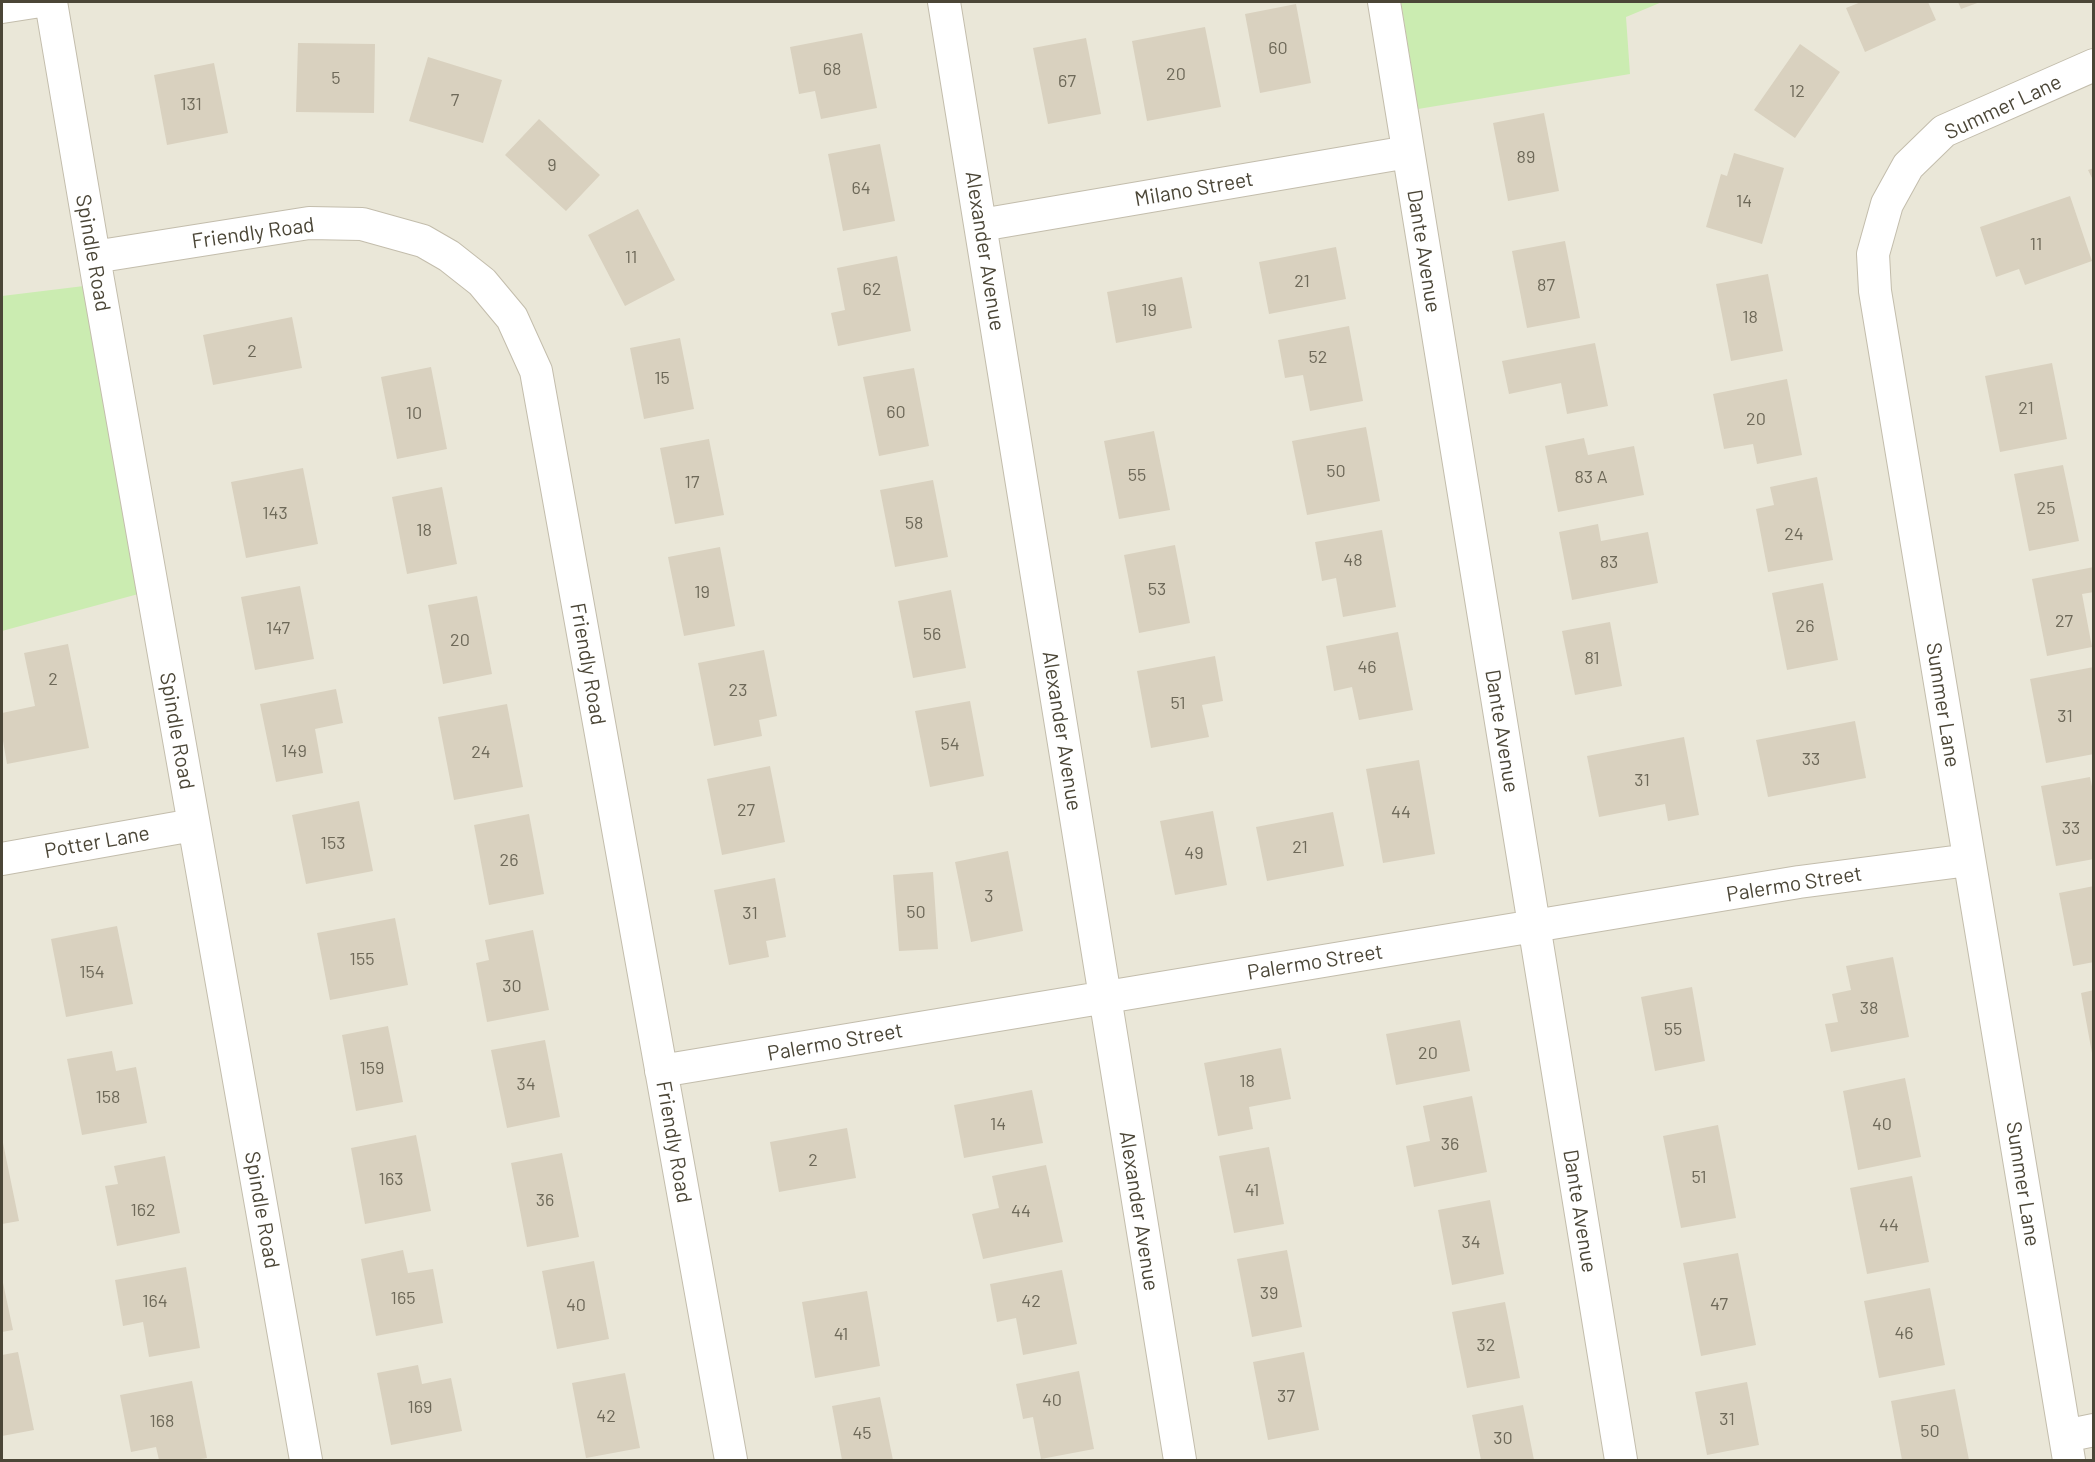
<!DOCTYPE html>
<style>
body{margin:0}
#map{position:relative;width:2095px;height:1462px;overflow:hidden;background:#f6f4ea;font-family:Barlow,sans-serif}
canvas{display:block}
.frame{position:absolute;inset:0;border:3px solid #4b4637;pointer-events:none}
</style>
<div id="map">
<canvas width="2095" height="1462"></canvas>
<div class="frame"></div>
</div>
<script>
const ctx = document.querySelector('canvas').getContext('2d');
ctx.lineJoin = 'round';
function paint(path, color) {
  ctx.fillStyle = color;
  ctx.fill(path, 'evenodd');
}
function poly(rows) {
  const path = new Path2D();
  for (const r of rows) {
    path.moveTo(r[0], r[1]);
    for (let i = 2; i < r.length; i += 2) path.lineTo(r[i], r[i + 1]);
  }
  return path;
}
function strokePath(path, color, width, dash) {
  ctx.strokeStyle = color;
  ctx.lineWidth = width;
  ctx.lineCap = dash ? 'butt' : 'round';
  ctx.setLineDash(dash || []);
  ctx.stroke(path);
}
function drawText(font, color, halo, rows, align = 'center') {
  ctx.font = font + ' Barlow,sans-serif';
  ctx.lineWidth = 4.5;
  ctx.setLineDash([]);
  ctx.textBaseline = 'middle';
  ctx.strokeStyle = halo;
  ctx.fillStyle = color;
  for (const [text, x, y, turn = 0] of rows) {
    ctx.save();
    ctx.translate(x, y);
    ctx.rotate((+turn || 0) * Math.PI / 180);
    ctx.textAlign = isNaN(turn) ? turn : align;
    if (halo) ctx.strokeText(text, 0, 0);
    ctx.fillText(text, 0, 0);
    ctx.restore();
  }
}
const residential = poly([
 [2,2,2093,2,2093,1460,2,1460]
]);
const green = poly([
 [1401,2,1662,2,1626,17,1630,74,1418,109],
 [84,286,142,593,2,631,2,296]
]);
const building = poly([
 [1861,2,1928,2,1936,20,1865,52,1846,8],
 [1958,2,1980,2,1961,9],
 [1296,4,1311,83,1260,93,1245,14],
 [1205,27,1221,107,1147,121,1132,41],
 [862,33,877,108,821,119,815,91,799,94,790,47],
 [1086,38,1101,114,1048,124,1033,48],
 [298,43,375,44,374,113,296,112],
 [1800,44,1840,72,1795,138,1754,110],
 [428,57,502,80,483,143,409,121],
 [214,63,228,133,167,145,154,75],
 [1544,113,1559,191,1508,201,1493,123],
 [539,119,600,175,566,211,505,155],
 [880,144,895,221,843,231,828,154],
 [1734,153,1784,168,1762,244,1706,227,1721,174,1727,176],
 [2094,168,2094,182,2088,170],
 [2070,196,2092,261,2025,285,2019,269,1996,277,1980,227],
 [638,209,675,280,625,306,588,235],
 [1565,241,1580,318,1527,328,1512,251],
 [1336,247,1346,299,1269,314,1259,262],
 [897,256,911,331,838,346,831,313,845,310,837,268],
 [1768,274,1783,351,1731,361,1716,284],
 [1182,277,1192,328,1116,343,1107,292],
 [292,317,302,368,213,385,203,335],
 [1349,326,1363,401,1310,411,1303,375,1285,378,1278,340],
 [680,338,694,409,644,419,630,348],
 [1595,343,1608,406,1567,414,1561,383,1509,394,1502,361],
 [2052,363,2067,439,2000,452,1985,376],
 [431,367,447,449,397,459,381,377],
 [914,368,929,446,879,456,863,377],
 [1787,379,1802,455,1757,464,1753,444,1724,449,1713,394],
 [1366,427,1380,501,1307,515,1292,441],
 [1154,431,1170,510,1119,519,1104,441],
 [1584,438,1588,455,1634,446,1644,495,1558,512,1545,446],
 [709,439,724,515,675,524,660,448],
 [2063,465,2079,541,2029,551,2014,474],
 [303,468,318,544,246,558,231,482],
 [1817,477,1833,560,1768,572,1756,509,1774,505,1770,487],
 [933,480,948,557,895,567,880,490],
 [442,487,457,564,407,574,392,497],
 [1598,524,1601,541,1648,532,1658,583,1572,600,1559,532],
 [1382,530,1396,607,1343,617,1336,578,1322,581,1315,542],
 [1175,545,1190,623,1139,633,1124,555],
 [720,547,735,626,684,636,668,557],
 [2094,567,2094,592,2082,594,2092,647,2047,656,2032,579],
 [1823,583,1838,660,1787,670,1772,593],
 [300,586,314,659,255,670,241,597],
 [951,590,966,668,913,678,898,601],
 [477,596,492,674,443,684,428,605],
 [1610,622,1622,686,1575,695,1562,631],
 [1398,632,1413,710,1359,720,1352,687,1334,691,1326,646],
 [68,644,89,748,7,764,2,735,2,713,35,706,24,653],
 [764,650,777,716,759,720,762,736,714,746,698,663],
 [1215,656,1223,701,1202,705,1209,737,1151,748,1137,671],
 [2094,667,2094,754,2046,763,2030,679],
 [336,689,343,723,315,729,323,773,276,782,260,704],
 [970,701,984,776,930,787,915,711],
 [507,704,523,787,454,800,438,717],
 [1855,721,1866,778,1768,797,1756,740],
 [1684,737,1699,815,1668,821,1665,804,1599,817,1587,756],
 [1419,760,1435,854,1383,863,1366,769],
 [770,766,785,842,722,855,707,779],
 [2090,777,2094,796,2094,859,2056,866,2041,786],
 [359,801,373,871,306,884,292,815],
 [1213,811,1227,885,1175,895,1160,821],
 [1333,812,1344,866,1267,881,1256,827],
 [529,814,544,894,489,905,474,825],
 [1008,851,1023,931,971,942,955,862],
 [933,872,938,949,899,951,893,875],
 [775,878,786,937,766,941,769,957,729,965,714,890],
 [2094,886,2094,962,2073,966,2059,893],
 [395,918,408,985,330,1000,317,933],
 [117,926,133,1004,66,1017,51,939],
 [533,930,549,1010,487,1022,476,963,489,960,485,940],
 [1893,957,1909,1037,1831,1052,1825,1024,1838,1022,1832,994,1851,990,1846,966],
 [1692,987,1705,1061,1655,1071,1641,997],
 [2094,990,2094,1053,2092,1053,2081,993],
 [1460,1020,1470,1071,1396,1085,1386,1034],
 [388,1026,403,1102,356,1111,342,1035],
 [545,1040,560,1117,507,1128,491,1050],
 [1281,1048,1291,1099,1249,1107,1253,1129,1218,1136,1204,1063],
 [112,1051,116,1071,136,1067,147,1123,82,1135,67,1059],
 [1905,1078,1921,1157,1858,1170,1843,1091],
 [1032,1090,1043,1143,964,1158,954,1105],
 [1472,1096,1487,1172,1414,1187,1406,1146,1430,1141,1423,1106],
 [1718,1125,1736,1218,1681,1228,1663,1136],
 [847,1128,856,1178,779,1192,770,1142],
 [416,1135,431,1211,365,1224,351,1148],
 [2,1138,19,1221,2,1224],
 [1269,1147,1284,1224,1234,1233,1219,1156],
 [562,1153,579,1237,527,1247,511,1163],
 [165,1156,180,1233,117,1246,105,1186,118,1184,114,1166],
 [1046,1165,1063,1242,983,1259,972,1214,999,1208,992,1176],
 [1912,1176,1929,1262,1867,1274,1850,1188],
 [1490,1200,1504,1274,1452,1285,1438,1210],
 [403,1250,408,1273,433,1269,443,1323,376,1336,361,1259],
 [1287,1250,1302,1327,1252,1337,1237,1259],
 [1738,1253,1756,1345,1701,1356,1683,1263],
 [594,1261,609,1339,557,1349,542,1271],
 [186,1267,200,1348,149,1357,143,1322,123,1326,115,1280],
 [1062,1270,1077,1344,1023,1355,1016,1318,997,1322,990,1284],
 [2,1278,13,1330,2,1332],
 [1930,1288,1945,1365,1879,1378,1864,1301],
 [867,1291,880,1366,815,1378,802,1302],
 [1505,1302,1520,1378,1467,1388,1452,1312],
 [18,1352,34,1430,2,1436,2,1355],
 [1304,1352,1319,1430,1268,1440,1253,1362],
 [418,1365,422,1384,451,1378,462,1431,391,1445,377,1373],
 [1079,1371,1094,1449,1041,1459,1033,1417,1023,1419,1016,1384],
 [625,1373,640,1448,586,1458,572,1383],
 [192,1381,207,1458,194,1460,159,1460,156,1447,131,1452,120,1395],
 [1747,1382,1759,1445,1707,1455,1695,1392],
 [1955,1389,1969,1460,1902,1460,1891,1401],
 [880,1397,893,1460,842,1460,832,1406],
 [1523,1405,1534,1460,1481,1460,1472,1415]
]);
const street = poly([
 [51,2,98,280,306,1460],
 [944,2,1180,1460],
 [1384,2,1621,1460],
 [2,7,34,2],
 [981,225,1408,152],
 [94,257,309,223,362,224,423,241,449,256,482,282,512,318,536,371,731,1460],
 [2,859,193,825],
 [661,1071,1799,882,1969,860],
 [2065,1436,2094,1430],
 [2069,1460,1875,291,1873,254,1887,204,1908,166,1944,131,2094,65]
]);
const numberNames = [
 ["60",1278,48],
 ["68",832,69],
 ["20",1176,74],
 ["5",336,78],
 ["67",1067,81],
 ["12",1797,91],
 ["7",455,100],
 ["131",191,104],
 ["89",1526,157],
 ["9",552,165],
 ["64",861,188],
 ["14",1744,201],
 ["11",2036,244],
 ["11",631,257],
 ["21",1302,281],
 ["87",1546,285],
 ["62",872,289],
 ["19",1149,310],
 ["18",1750,317],
 ["2",252,351],
 ["52",1318,357],
 ["15",662,378],
 ["21",2026,408],
 ["60",896,412],
 ["10",414,413],
 ["20",1756,419],
 ["50",1336,471],
 ["55",1137,475],
 ["83 A",1591,477],
 ["17",692,482],
 ["25",2046,508],
 ["143",275,513],
 ["58",914,523],
 ["18",424,530],
 ["24",1794,534],
 ["48",1353,560],
 ["83",1609,562],
 ["53",1157,589],
 ["19",702,592],
 ["27",2064,621],
 ["26",1805,626],
 ["147",278,628],
 ["56",932,634],
 ["20",460,640],
 ["81",1592,658],
 ["46",1367,667],
 ["2",53,679],
 ["23",738,690],
 ["51",1178,703],
 ["31",2065,716],
 ["54",950,744],
 ["149",294,751],
 ["24",481,752],
 ["33",1811,759],
 ["31",1642,780],
 ["27",746,810],
 ["44",1401,812],
 ["33",2071,828],
 ["153",333,843],
 ["21",1300,847],
 ["49",1194,853],
 ["26",509,860],
 ["3",989,896],
 ["50",916,912],
 ["31",750,913],
 ["155",362,959],
 ["154",92,972],
 ["30",512,986],
 ["38",1869,1008],
 ["55",1673,1029],
 ["20",1428,1053],
 ["159",372,1068],
 ["18",1247,1081],
 ["34",526,1084],
 ["158",108,1097],
 ["14",998,1124],
 ["40",1882,1124],
 ["36",1450,1144],
 ["2",813,1160],
 ["51",1699,1177],
 ["163",391,1179],
 ["41",1252,1190],
 ["36",545,1200],
 ["162",143,1210],
 ["44",1021,1211],
 ["44",1889,1225],
 ["34",1471,1242],
 ["39",1269,1293],
 ["165",403,1298],
 ["164",155,1301],
 ["42",1031,1301],
 ["47",1719,1304],
 ["40",576,1305],
 ["46",1904,1333],
 ["41",841,1334],
 ["32",1486,1345],
 ["37",1286,1396],
 ["40",1052,1400],
 ["169",420,1407],
 ["42",606,1416],
 ["31",1727,1419],
 ["168",162,1421],
 ["50",1930,1431],
 ["45",862,1433],
 ["30",1503,1438]
];
const streetNames = [
 ["Summer Lane",2003,107,-25],
 ["Milano Street",1194,189,-10],
 ["Friendly Road",253,233,-8],
 ["Alexander Avenue",985,251,81],
 ["Dante Avenue",1424,251,81],
 ["Spindle Road",93,253,80],
 ["Friendly Road",588,664,80],
 ["Summer Lane",1943,705,81],
 ["Spindle Road",177,731,80],
 ["Alexander Avenue",1062,731,81],
 ["Dante Avenue",1502,731,81],
 ["Potter Lane",97,842,-10],
 ["Palermo Street",1794,884,-9],
 ["Palermo Street",1315,962,-9],
 ["Palermo Street",835,1042,-10],
 ["Friendly Road",674,1142,80],
 ["Summer Lane",2023,1184,81],
 ["Spindle Road",262,1210,80],
 ["Alexander Avenue",1139,1211,81],
 ["Dante Avenue",1580,1211,81]
];
paint(residential, '#eae7d8');
paint(green, '#cbecb1');
paint(building, '#d9d1bf');
strokePath(street, '#c3bdac', 34);
strokePath(street, '#fff', 32);
drawText('18px', '#6e6959', null, numberNames);
drawText('21px', '#4b4637', '#fff', streetNames);
</script>
